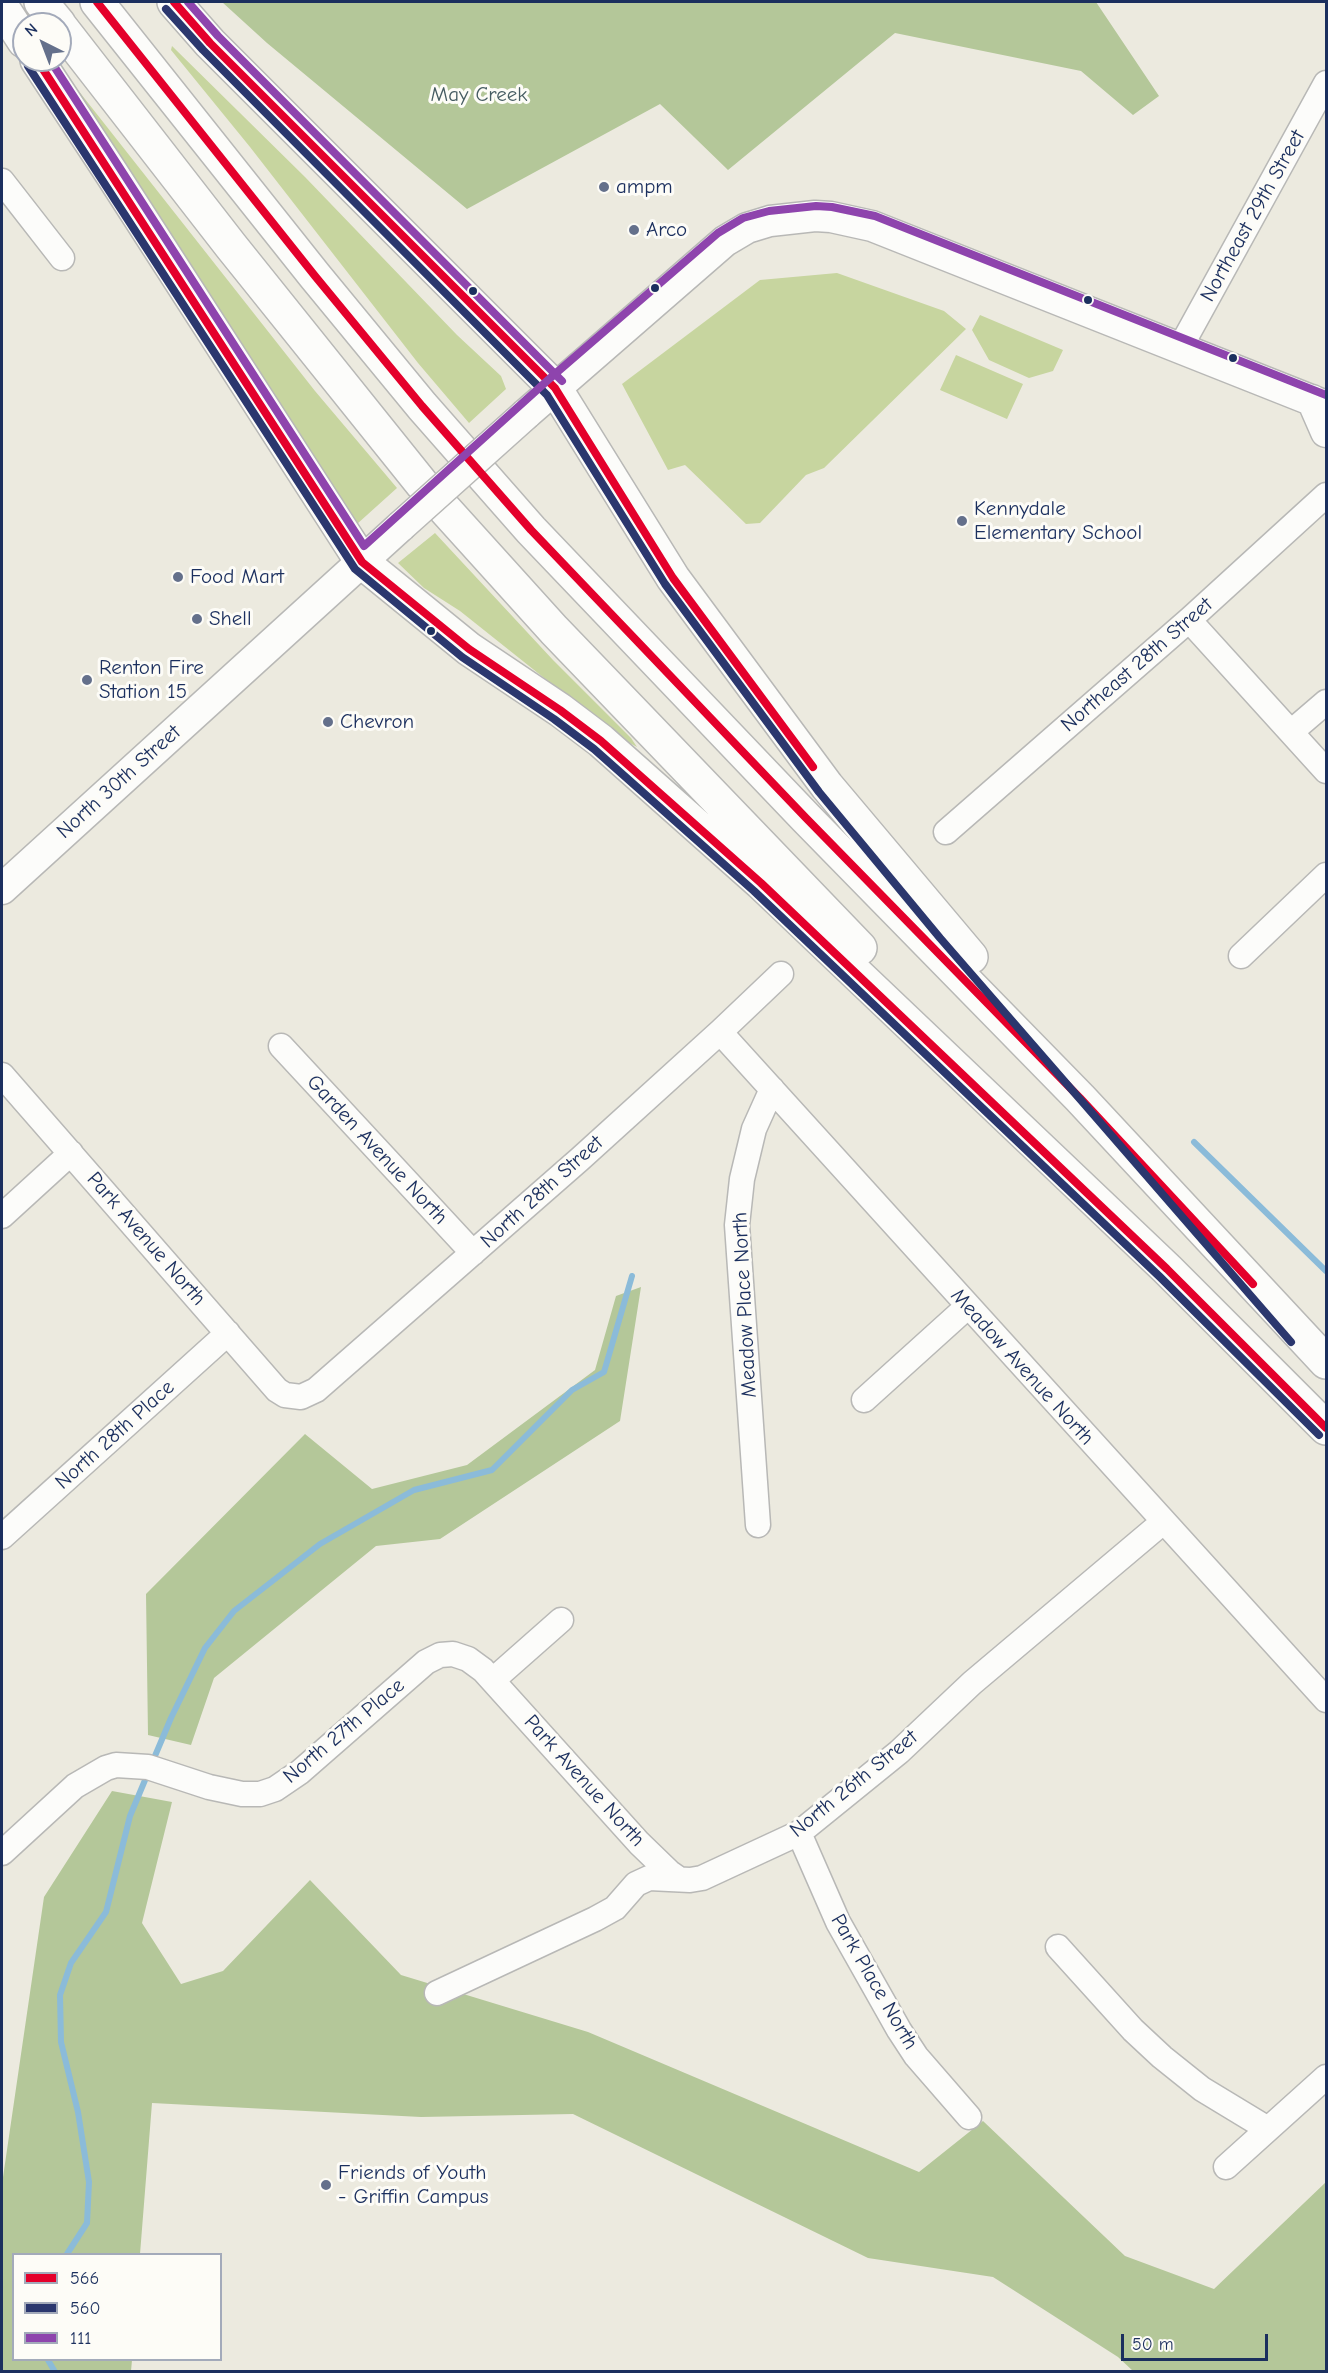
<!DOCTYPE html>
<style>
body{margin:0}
#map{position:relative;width:1328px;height:2373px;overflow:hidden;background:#eceadf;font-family:"Comic Neue",sans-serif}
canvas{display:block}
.frame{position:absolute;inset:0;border:3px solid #1b2f5e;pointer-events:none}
.legend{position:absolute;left:12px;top:2253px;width:210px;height:108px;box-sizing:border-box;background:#fdfcf7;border:2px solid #a3aaba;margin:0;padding:8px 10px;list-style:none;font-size:18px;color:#1b2f5e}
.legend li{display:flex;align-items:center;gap:12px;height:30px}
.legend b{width:30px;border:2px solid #a3aaba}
.north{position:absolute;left:12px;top:12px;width:60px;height:60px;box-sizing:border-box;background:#fdfcf7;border:2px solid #a3aaba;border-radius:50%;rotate:318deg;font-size:16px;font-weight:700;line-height:24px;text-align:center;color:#1b2f5e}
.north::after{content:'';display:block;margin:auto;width:21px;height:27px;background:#64708b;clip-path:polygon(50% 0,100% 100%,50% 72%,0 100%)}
.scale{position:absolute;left:1121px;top:2334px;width:147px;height:27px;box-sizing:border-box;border:3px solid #1b2f5e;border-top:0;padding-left:8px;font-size:18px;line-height:21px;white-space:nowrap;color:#1b2f5e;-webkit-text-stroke:4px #fdfcf7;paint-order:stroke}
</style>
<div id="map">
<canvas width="1328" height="2373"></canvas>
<div class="frame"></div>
<ul class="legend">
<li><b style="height:8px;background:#e4002b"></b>566</li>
<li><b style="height:8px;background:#2b376e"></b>560</li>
<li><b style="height:8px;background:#8e44ad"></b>111</li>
</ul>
<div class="north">N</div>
<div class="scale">50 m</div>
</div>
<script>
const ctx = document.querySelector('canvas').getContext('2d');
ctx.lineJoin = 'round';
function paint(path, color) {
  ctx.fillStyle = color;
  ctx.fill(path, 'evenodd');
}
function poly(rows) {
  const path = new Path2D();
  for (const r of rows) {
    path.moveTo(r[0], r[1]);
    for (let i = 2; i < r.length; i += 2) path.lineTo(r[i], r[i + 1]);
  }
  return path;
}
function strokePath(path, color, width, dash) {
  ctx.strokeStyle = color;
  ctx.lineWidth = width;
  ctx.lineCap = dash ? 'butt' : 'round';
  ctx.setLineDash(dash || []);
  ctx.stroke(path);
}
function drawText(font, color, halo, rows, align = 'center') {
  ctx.font = font + ' "Comic Neue",sans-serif';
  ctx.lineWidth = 6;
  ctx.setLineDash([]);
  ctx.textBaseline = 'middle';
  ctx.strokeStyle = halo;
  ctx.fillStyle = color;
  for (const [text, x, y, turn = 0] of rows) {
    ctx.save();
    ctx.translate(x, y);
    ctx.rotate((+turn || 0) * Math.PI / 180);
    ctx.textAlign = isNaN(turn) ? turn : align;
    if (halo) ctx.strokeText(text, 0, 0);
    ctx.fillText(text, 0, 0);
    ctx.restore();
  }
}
const green = poly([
 [172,46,305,177,457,335,501,376,506,389,469,423,418,363,250,147,171,50],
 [70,80,315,391,397,488,357,524],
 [837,273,944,311,966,329,824,468,806,475,760,523,746,524,685,465,668,470,622,384,760,280],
 [980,315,1063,350,1053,371,1029,378,989,360,972,330],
 [956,355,1023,384,1007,419,940,390],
 [435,533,553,660,631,738,637,747,617,736,460,611,424,588,398,563]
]);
const forest = poly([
 [222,2,1096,2,1159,96,1133,115,1081,71,895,33,728,170,660,104,467,209,267,43],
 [641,1287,620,1421,440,1539,376,1546,214,1678,191,1745,148,1735,146,1594,305,1434,372,1489,467,1465,595,1370,616,1296],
 [112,1791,172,1802,142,1923,181,1984,223,1971,310,1880,401,1975,588,2032,919,2172,983,2121,1125,2256,1214,2289,1326,2182,1326,2371,1133,2371,1118,2357,993,2277,868,2258,573,2114,421,2117,152,2103,140,2254,14,2254,14,2360,132,2360,131,2371,2,2372,2,2184,44,1897]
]);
const stream = poly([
 [1194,1142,1326,1271],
 [152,1763,171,1718,205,1648,234,1611,320,1544,414,1490,492,1470,572,1390,604,1372,632,1276],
 [67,2254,87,2223,89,2182,78,2112,61,2042,60,1995,71,1963,106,1912,130,1816,148,1773],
 [48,2360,55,2372]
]);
const minor = poly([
 [2,181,62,258],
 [1180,348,1326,83],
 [1189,620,1326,771],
 [1291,732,1326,702],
 [946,832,1189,620,1326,495],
 [1241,956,1326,875],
 [720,1032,1326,1700],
 [281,1046,473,1253],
 [2,1075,277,1390,285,1395,301,1397,316,1390,580,1159,720,1032,781,974],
 [2,1216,71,1153],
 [864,1400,967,1307],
 [758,1525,737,1225,742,1179,754,1129,772,1089],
 [2,1537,228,1333],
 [493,1680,561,1620],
 [799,1833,838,1922,899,2030,916,2056,969,2117],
 [2,1853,75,1786,106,1768,116,1765,148,1767,209,1787,242,1794,260,1794,275,1789,300,1772,426,1662,440,1655,453,1654,468,1659,483,1670,639,1843,669,1872,679,1879],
 [1058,1947,1133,2030,1162,2057,1202,2089,1268,2129],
 [437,1993,595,1919,615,1908,636,1884,649,1878,690,1880,702,1878,799,1833,899,1752,972,1683,1163,1522],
 [1226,2167,1326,2077]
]);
const tertiary = poly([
 [1312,400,1326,432],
 [526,414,725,241,747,228,770,221,815,216,831,217,872,226,1326,406],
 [2,889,401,526]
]);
const motorway = poly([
 [41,2,59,24],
 [97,2,315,276,422,406,531,530,806,818,1080,1098,1326,1362],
 [174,2,210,43,555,388,673,578,827,786,971,957],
 [2,7,24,41],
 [60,26,231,246,422,484,554,630,860,948],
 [37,60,112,174,362,562,469,649,560,710,601,741,761,883,1167,1269,1326,1428]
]);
const tertiaryBridge = poly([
 [401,526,526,414]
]);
const bus1 = poly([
 [97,2,315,276,422,406,531,530,806,818,1080,1098,1253,1284],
 [174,2,210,43,555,388,673,578,813,767],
 [37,60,362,562,469,649,560,710,601,741,761,883,1167,1269,1326,1428]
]);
const bus2 = poly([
 [166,9,203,50,547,395,665,584,819,792,940,938,1291,1342],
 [28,66,355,569,462,657,554,719,594,749,754,891,1160,1277,1319,1435]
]);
const bus3 = poly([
 [188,2,218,36,562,381],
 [50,60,364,546,548,380,718,233,743,218,769,211,816,206,832,207,875,216,1326,395]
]);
const markers = [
 [604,187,6,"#64708b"],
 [634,230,6,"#64708b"],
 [655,288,5,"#1b2f5e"],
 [473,291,5,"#1b2f5e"],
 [1088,300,5,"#1b2f5e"],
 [1233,358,5,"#1b2f5e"],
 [962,521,6,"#64708b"],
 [178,577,6,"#64708b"],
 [197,619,6,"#64708b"],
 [431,631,5,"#1b2f5e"],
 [87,680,6,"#64708b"],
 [328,722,6,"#64708b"],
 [326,2185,6,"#64708b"]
];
const parkNames = [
 ["May Creek",479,95]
];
const poiNames = [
 ["ampm",616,187],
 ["Arco",646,230],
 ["Kennydale",974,509],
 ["Elementary School",974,533],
 ["Food Mart",190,577],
 ["Shell",209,619],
 ["Renton Fire",99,668],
 ["Station 15",99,692],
 ["Chevron",340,722],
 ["Friends of Youth",338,2173],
 ["- Griffin Campus",338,2197]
];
const streetNames = [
 ["Northeast 29th Street",1253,216,-61],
 ["Northeast 28th Street",1137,665,-41],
 ["North 30th Street",119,782,-42],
 ["Garden Avenue North",377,1150,47],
 ["North 28th Street",542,1192,-42],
 ["Park Avenue North",146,1239,49],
 ["Meadow Place North",745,1305,-93],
 ["Meadow Avenue North",1022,1367,48],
 ["North 28th Place",115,1435,-42],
 ["North 27th Place",344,1731,-40],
 ["Park Avenue North",584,1781,48],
 ["North 26th Street",854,1784,-39],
 ["Park Place North",874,1982,60]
];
paint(green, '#c7d59f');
paint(forest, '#b4c799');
strokePath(stream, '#8bbbd9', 6);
strokePath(minor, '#b8b8b6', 27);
strokePath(tertiary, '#b8b8b6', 33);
strokePath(motorway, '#b8b8b6', 36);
strokePath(minor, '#fcfcfa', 24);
strokePath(tertiary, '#fcfcfa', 30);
strokePath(motorway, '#fcfcfa', 33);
strokePath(tertiaryBridge, '#b8b8b6', 33, []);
strokePath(tertiaryBridge, '#fcfcfa', 30);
strokePath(bus1, '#e4002b', 8);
strokePath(bus2, '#2b376e', 8);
strokePath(bus3, '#8e44ad', 8);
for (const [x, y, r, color] of markers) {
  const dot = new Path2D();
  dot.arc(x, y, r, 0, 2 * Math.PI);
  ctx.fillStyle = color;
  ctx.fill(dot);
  strokePath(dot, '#fdfcf7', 2);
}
drawText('21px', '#465c62', '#fdfcf7', parkNames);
drawText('21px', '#1b2f5e', '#fdfcf7', poiNames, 'left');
drawText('21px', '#1b2f5e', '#fdfcf7', streetNames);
</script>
